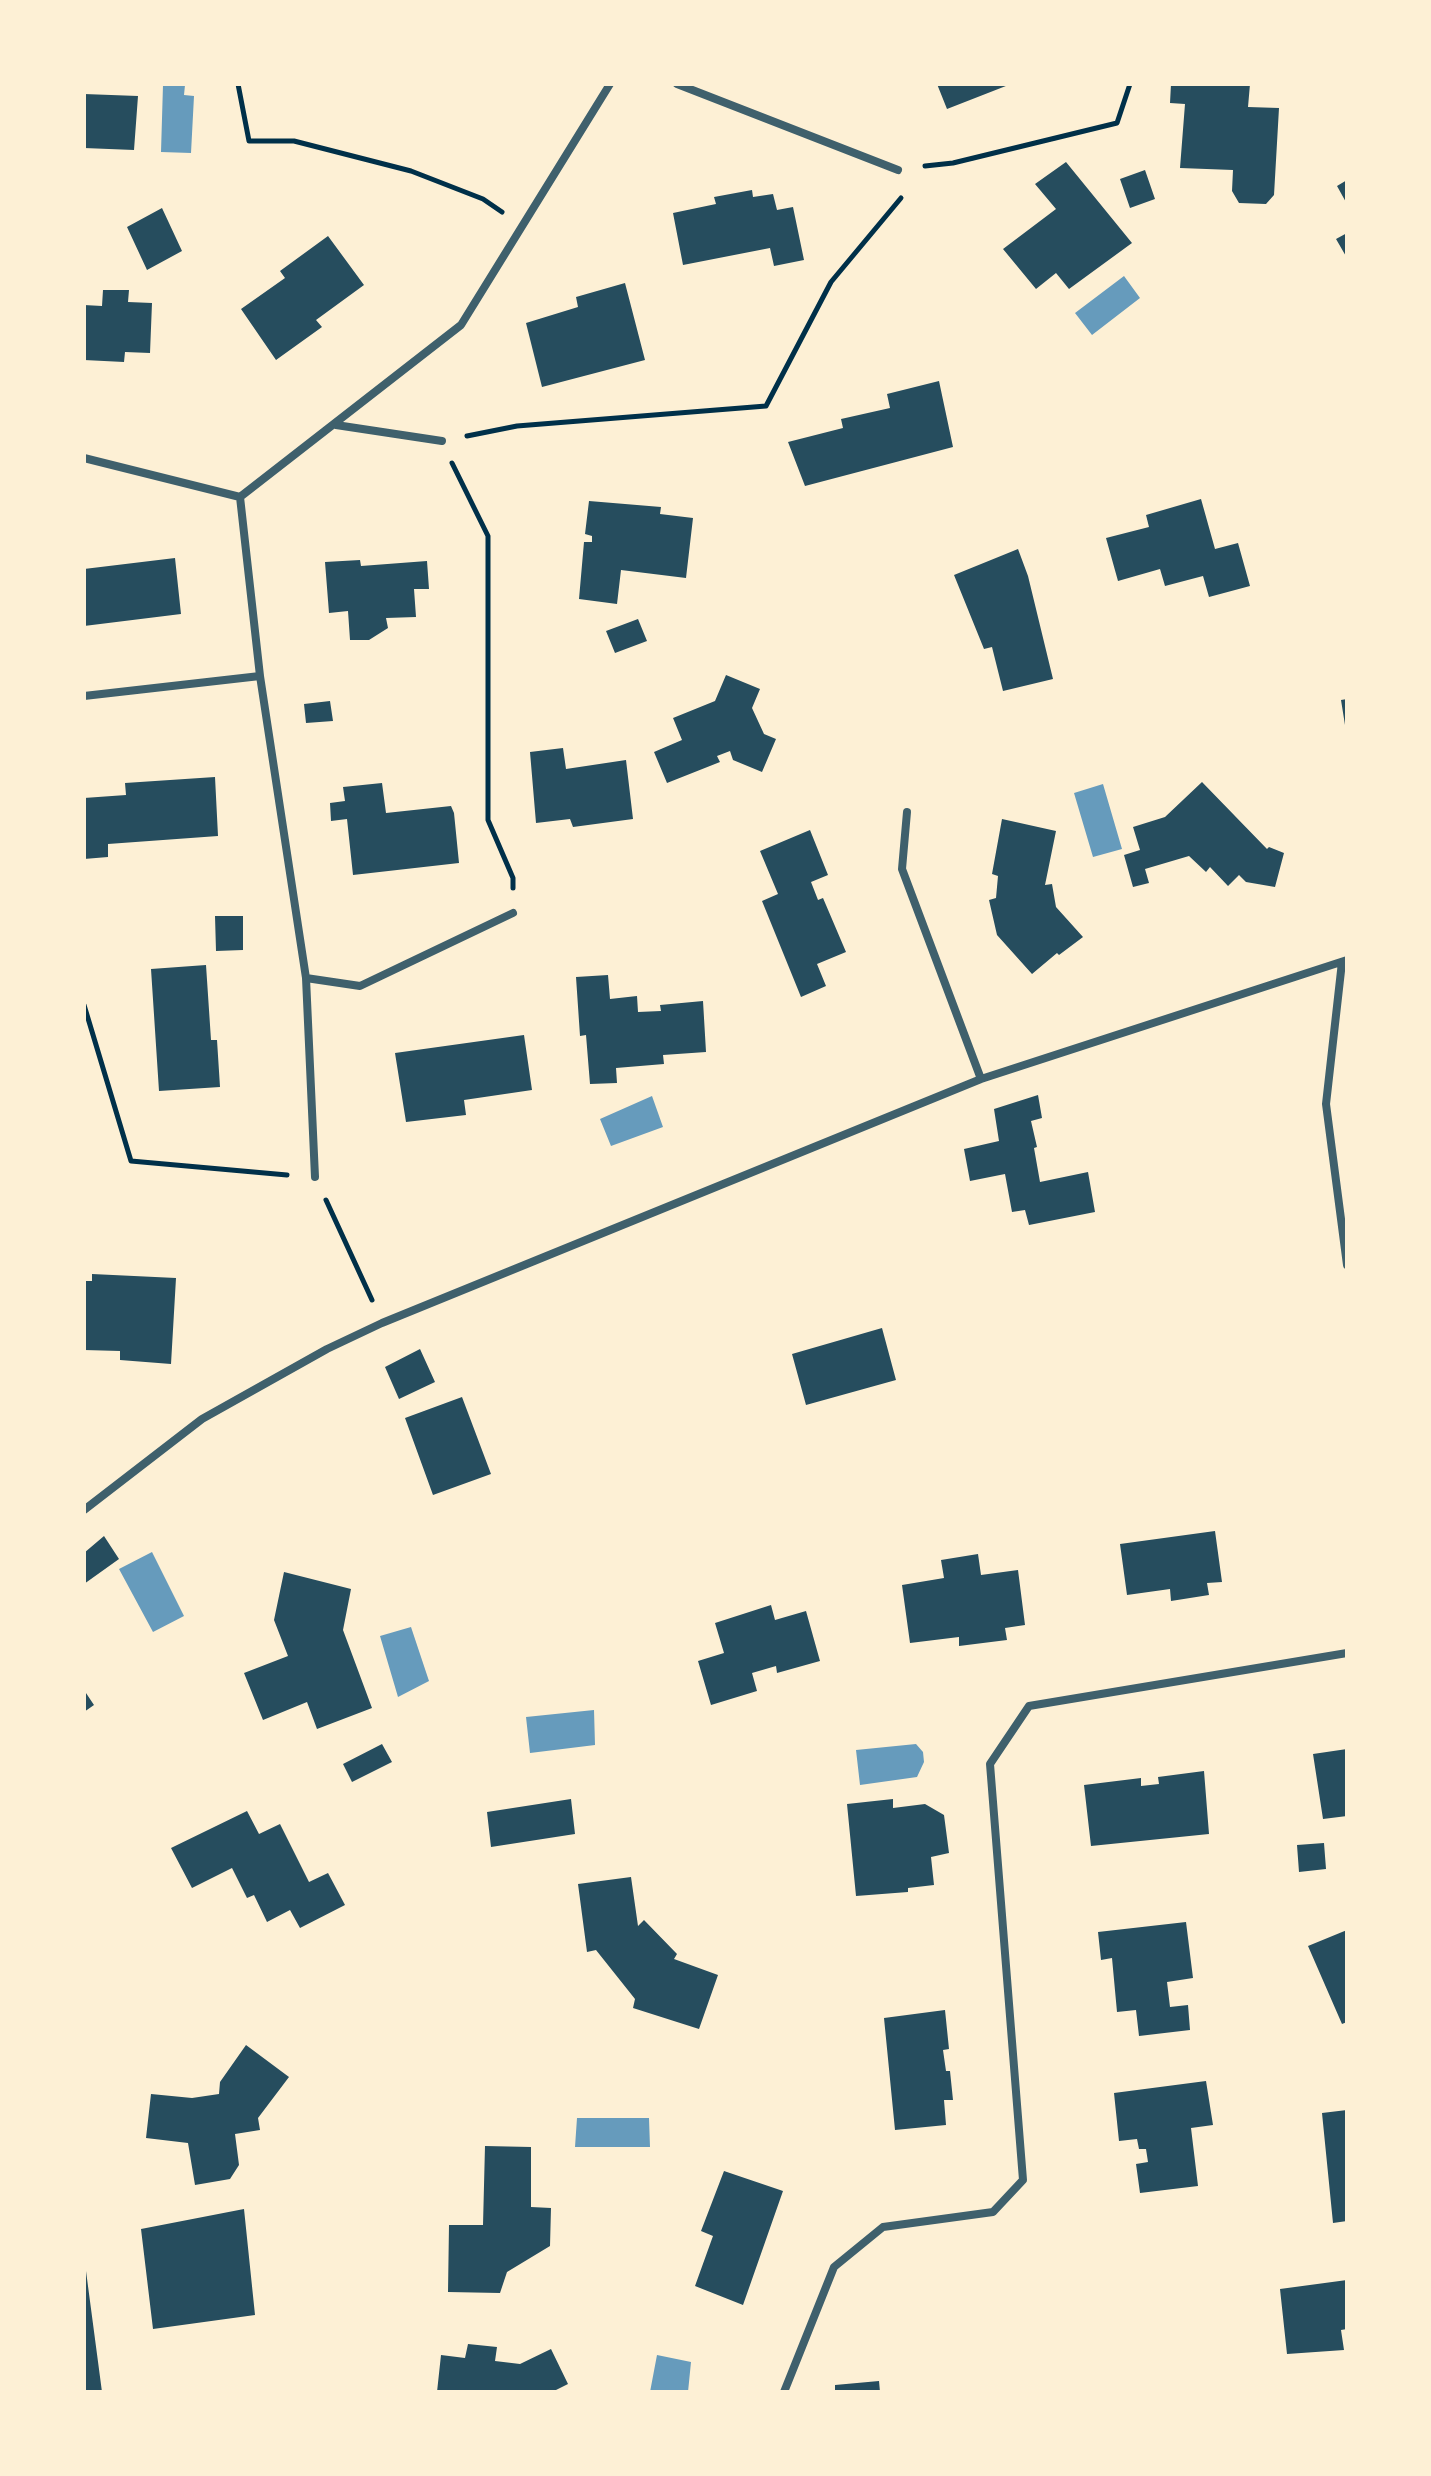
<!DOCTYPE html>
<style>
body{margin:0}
#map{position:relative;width:1431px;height:2476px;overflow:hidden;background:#fdf0d5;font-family:Jost,sans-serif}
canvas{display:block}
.frame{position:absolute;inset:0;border:86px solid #fdf0d5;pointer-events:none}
</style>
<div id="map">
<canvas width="1431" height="2476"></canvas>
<div class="frame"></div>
</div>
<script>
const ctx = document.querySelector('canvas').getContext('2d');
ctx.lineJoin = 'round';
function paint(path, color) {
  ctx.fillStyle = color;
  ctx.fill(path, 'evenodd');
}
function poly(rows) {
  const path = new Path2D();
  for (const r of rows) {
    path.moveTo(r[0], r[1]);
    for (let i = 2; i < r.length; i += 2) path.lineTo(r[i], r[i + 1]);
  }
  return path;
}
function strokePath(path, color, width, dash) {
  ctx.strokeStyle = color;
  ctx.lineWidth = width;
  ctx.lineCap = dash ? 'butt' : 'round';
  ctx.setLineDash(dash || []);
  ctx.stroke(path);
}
const water = poly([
 [163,85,185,85,184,95,194,96,191,153,161,152],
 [1124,276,1140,298,1092,335,1075,313],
 [1103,784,1122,849,1093,857,1074,793],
 [652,1096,663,1127,611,1146,600,1119],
 [152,1552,184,1616,153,1632,119,1569],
 [411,1627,429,1681,398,1697,380,1636],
 [594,1710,595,1745,530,1753,526,1717],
 [916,1744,923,1752,924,1762,917,1777,860,1785,856,1750],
 [577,2118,649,2118,650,2147,575,2147],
 [657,2355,691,2362,688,2392,650,2392]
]);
const building = poly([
 [937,84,1011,84,947,109],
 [1171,84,1250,84,1248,107,1279,108,1274,195,1266,204,1239,203,1232,191,1233,170,1180,168,1185,104,1170,103],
 [84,94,138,96,134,150,84,148],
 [1066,162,1132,243,1069,289,1056,273,1036,289,1003,249,1056,209,1035,184],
 [1145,170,1155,199,1130,208,1120,179],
 [1347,180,1347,204,1337,186],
 [752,190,753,197,773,194,777,210,793,207,804,260,774,266,770,248,683,265,673,213,716,204,714,197],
 [162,208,182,251,147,270,127,227],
 [1347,233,1347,258,1336,239],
 [328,236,364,285,316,320,322,327,276,360,241,309,285,278,280,271],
 [625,283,645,360,542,387,526,323,578,307,576,297],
 [103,290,129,290,128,302,152,303,150,353,125,352,124,362,84,360,84,305,102,306],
 [939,381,953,447,805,486,788,442,843,428,841,419,890,408,887,394],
 [1201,499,1215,549,1238,543,1250,586,1209,597,1203,576,1165,586,1160,569,1118,581,1106,538,1149,527,1146,515],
 [589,501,661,507,660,514,693,518,686,578,621,570,617,604,579,599,584,542,592,542,592,536,585,534],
 [1018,549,1028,576,1053,679,1003,691,992,647,984,649,954,575],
 [175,558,181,614,84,626,84,569],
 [360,560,361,566,427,561,429,589,414,589,416,617,386,618,388,628,369,640,350,640,348,611,329,613,325,562],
 [638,619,647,641,615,653,606,631],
 [726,675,760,689,752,708,764,734,776,739,762,772,733,760,730,751,717,756,720,762,667,783,654,752,682,740,673,718,715,701],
 [1347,699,1347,725,1345,725,1341,700],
 [330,701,333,721,306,723,304,704],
 [563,748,566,769,626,760,633,819,573,827,570,819,536,823,530,752],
 [215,777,218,836,108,844,108,857,84,859,84,798,126,795,125,783],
 [1202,782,1267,849,1269,847,1284,853,1275,887,1246,882,1239,875,1228,886,1210,867,1206,872,1189,856,1145,869,1149,883,1133,887,1124,855,1140,850,1133,827,1165,817],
 [382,783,386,813,451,806,454,813,459,863,353,875,347,819,331,821,330,803,345,801,343,787],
 [1002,819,1056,831,1045,885,1052,884,1056,907,1083,937,1059,955,1057,953,1032,974,997,935,989,900,996,898,998,876,992,874],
 [810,830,828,875,811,882,818,900,823,898,846,952,817,964,826,986,801,997,762,901,778,894,760,851],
 [215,916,243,916,243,950,216,951],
 [206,965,211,1040,217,1040,220,1087,159,1091,151,969],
 [608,975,610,999,637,996,638,1012,661,1011,660,1005,703,1001,706,1052,663,1055,664,1064,616,1068,617,1083,590,1084,586,1035,580,1036,576,977],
 [524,1035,532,1090,464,1100,466,1115,406,1122,395,1053],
 [1038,1095,1042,1118,1031,1121,1037,1147,1034,1148,1040,1182,1088,1172,1095,1212,1029,1225,1025,1210,1012,1212,1005,1174,970,1181,964,1149,999,1141,994,1109],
 [92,1274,176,1278,171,1364,120,1360,120,1351,84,1350,84,1281,92,1281],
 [882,1328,896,1380,806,1405,792,1354],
 [420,1349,435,1382,399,1399,385,1367],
 [462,1397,491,1474,433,1495,405,1418],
 [1215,1531,1222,1582,1207,1583,1209,1595,1171,1601,1170,1589,1127,1595,1120,1544],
 [104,1536,119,1559,84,1584,84,1553],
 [978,1554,981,1575,1018,1570,1025,1625,1005,1628,1007,1640,959,1646,959,1637,910,1643,902,1585,944,1578,941,1560],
 [284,1572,351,1589,343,1630,372,1708,317,1729,307,1702,263,1720,244,1673,288,1656,274,1620],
 [771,1605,775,1620,806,1611,820,1661,777,1673,776,1666,752,1673,757,1691,711,1705,698,1661,724,1653,715,1623],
 [84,1690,94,1705,84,1712],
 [382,1744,392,1762,352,1782,343,1764],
 [1347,1749,1347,1816,1323,1819,1313,1754],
 [1204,1771,1209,1834,1091,1846,1084,1785,1141,1778,1141,1786,1159,1784,1158,1777],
 [571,1799,575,1834,491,1847,487,1812],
 [893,1799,893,1808,925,1804,944,1815,949,1853,931,1857,934,1885,908,1888,908,1892,856,1896,847,1804],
 [247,1811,259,1834,280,1824,309,1882,328,1873,345,1905,300,1928,290,1910,267,1922,254,1895,247,1898,232,1868,192,1888,171,1848],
 [1324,1843,1326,1869,1299,1872,1297,1845],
 [631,1877,638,1926,644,1920,677,1954,674,1959,718,1975,699,2029,633,2008,635,1999,596,1950,587,1952,578,1884],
 [1186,1922,1193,1978,1167,1982,1170,2007,1188,2005,1190,2030,1139,2036,1136,2010,1117,2012,1112,1958,1101,1960,1098,1932],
 [1347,1930,1347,2022,1342,2024,1308,1946],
 [945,2010,949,2049,943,2050,946,2071,950,2071,953,2100,944,2100,946,2125,895,2130,884,2018],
 [246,2045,289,2077,258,2118,260,2130,235,2134,239,2165,230,2179,195,2185,188,2143,146,2138,151,2094,192,2098,219,2094,220,2082],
 [1206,2081,1213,2125,1191,2128,1198,2186,1140,2193,1136,2164,1148,2162,1146,2149,1139,2149,1137,2139,1119,2141,1114,2093],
 [1347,2110,1347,2221,1333,2223,1322,2113],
 [485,2146,531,2147,531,2207,551,2208,550,2246,507,2272,500,2293,448,2292,449,2225,483,2225],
 [724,2171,783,2191,743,2305,695,2286,713,2236,701,2231],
 [244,2209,255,2315,153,2329,141,2229],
 [84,2271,86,2271,102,2392,84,2392],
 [1347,2280,1347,2329,1341,2330,1344,2350,1287,2354,1280,2289],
 [468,2344,497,2347,495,2361,520,2364,551,2349,568,2384,552,2392,437,2392,441,2355,465,2358],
 [879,2381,880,2392,835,2392,835,2385]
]);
const path = poly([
 [238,84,249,141,294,141,411,171,483,199,502,212],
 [925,166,953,163,1117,123,1130,84],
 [467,436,517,426,766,406,831,282,901,198],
 [452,463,488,536,488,820,513,878,513,888],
 [84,1005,131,1161,287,1175],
 [326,1200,372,1300]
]);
const minor = poly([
 [677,84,898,170],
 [336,425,442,441],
 [84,458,240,497,461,325,610,84],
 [240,497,260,676,306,978,315,1177],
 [84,696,260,676],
 [907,812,902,869,981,1079],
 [1342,962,1326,1104,1347,1265],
 [306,978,360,986,513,913],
 [84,1510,202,1419,327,1349,382,1323,981,1079,1347,960],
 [784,2392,834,2267,883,2227,993,2212,1023,2180,990,1764,1029,1706,1347,1653]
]);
paint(water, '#669bbc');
paint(building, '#264d5e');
strokePath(path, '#003049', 5);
strokePath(minor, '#3f606c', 8);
</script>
